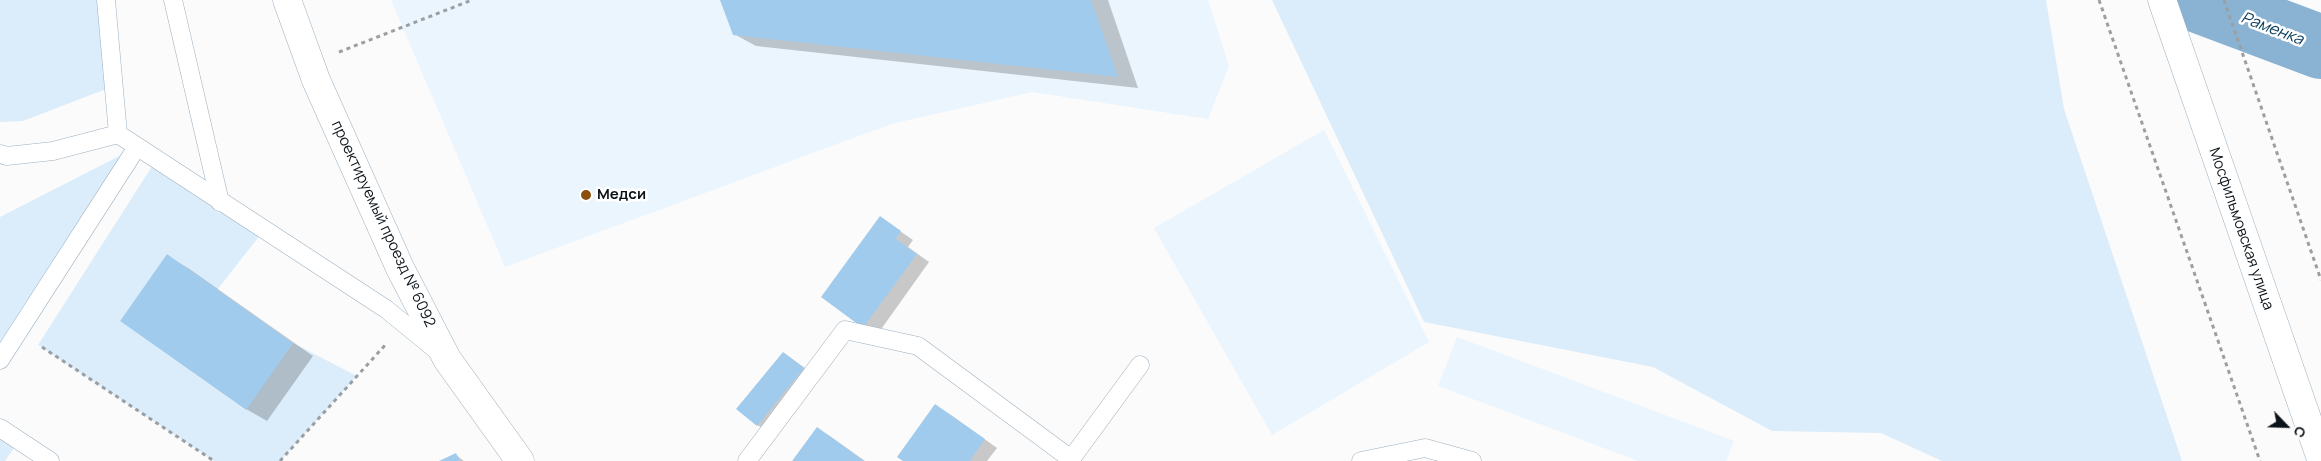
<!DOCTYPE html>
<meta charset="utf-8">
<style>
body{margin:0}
#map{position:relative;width:2321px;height:461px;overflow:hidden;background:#fbfbfb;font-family:Manrope,sans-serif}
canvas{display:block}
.north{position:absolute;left:2261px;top:401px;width:50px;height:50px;-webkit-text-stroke:4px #fff;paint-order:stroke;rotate:114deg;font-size:14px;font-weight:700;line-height:20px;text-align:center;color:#0d1419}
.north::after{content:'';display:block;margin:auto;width:18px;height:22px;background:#0d1419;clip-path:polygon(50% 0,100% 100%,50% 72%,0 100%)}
</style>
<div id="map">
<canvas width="2321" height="461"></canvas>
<div class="north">С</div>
</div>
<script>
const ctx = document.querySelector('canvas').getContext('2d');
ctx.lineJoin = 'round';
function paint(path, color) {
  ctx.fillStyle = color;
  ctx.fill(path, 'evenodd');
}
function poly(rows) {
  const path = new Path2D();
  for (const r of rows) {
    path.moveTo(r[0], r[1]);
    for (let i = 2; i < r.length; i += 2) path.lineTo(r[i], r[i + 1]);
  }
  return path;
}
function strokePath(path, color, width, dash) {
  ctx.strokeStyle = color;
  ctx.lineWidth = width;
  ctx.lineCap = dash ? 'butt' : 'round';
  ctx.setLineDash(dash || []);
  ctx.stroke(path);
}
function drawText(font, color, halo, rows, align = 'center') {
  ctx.font = font + ' Manrope,sans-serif';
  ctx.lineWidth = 5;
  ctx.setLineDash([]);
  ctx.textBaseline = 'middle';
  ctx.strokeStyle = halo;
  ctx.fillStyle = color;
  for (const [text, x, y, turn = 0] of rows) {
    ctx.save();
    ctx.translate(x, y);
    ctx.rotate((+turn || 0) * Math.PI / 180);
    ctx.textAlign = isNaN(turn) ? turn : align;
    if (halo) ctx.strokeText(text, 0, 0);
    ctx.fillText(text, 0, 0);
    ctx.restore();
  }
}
const built = poly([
 [391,0,1208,0,1229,66,1208,119,1032,92,891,124,505,267],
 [1324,130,1429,342,1272,435,1154,228],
 [1457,337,1734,441,1726,461,1638,461,1438,386]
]);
const green = poly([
 [0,0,106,0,114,86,23,121,0,122],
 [1272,0,2046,0,2064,109,2182,461,1942,461,1881,433,1772,431,1653,367,1424,322],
 [137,147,0,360,0,217],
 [156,160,264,230,217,290,167,254,120,321,245,410,293,343,357,376,280,461,214,461,38,345],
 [0,428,19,441,5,461,0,461]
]);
const shadow = poly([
 [721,0,1108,0,1138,88,756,46,734,34],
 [881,218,913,240,908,247,929,262,877,335,864,327],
 [167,256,188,268,313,356,267,421,246,409],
 [784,353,816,376,770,432,757,425],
 [948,413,997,448,987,461,905,461],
 [817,429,830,436,865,461,794,461],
 [456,455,464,461,442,461]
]);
const river = poly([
 [2196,0,2321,47]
]);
const building = poly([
 [720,0,1091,0,1118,77,733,35],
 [880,216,901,231,896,239,917,254,863,328,821,297],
 [167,254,293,343,246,410,120,321],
 [783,352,804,368,757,426,736,409],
 [935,404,985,439,970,461,903,461,897,457],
 [817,427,864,461,792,461],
 [456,453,460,461,439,461]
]);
const path = poly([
 [2099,0,2260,461],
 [2224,0,2321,280],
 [339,52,472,0],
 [42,347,214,461],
 [280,461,387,343]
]);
const service = poly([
 [173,0,220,202],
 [118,134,386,309,440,353],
 [0,154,7,156,53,151,118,134,106,0],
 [0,360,137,147],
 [0,428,50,461],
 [747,461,845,330,918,346,1071,459,1140,365],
 [1361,461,1425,448,1472,461]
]);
const minor = poly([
 [287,0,316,80,400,268,447,359,520,461]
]);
const tertiary = poly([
 [2162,0,2321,459]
]);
const markers = [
 [586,195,6,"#8b510b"]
];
const poiNames = [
 ["Медси",597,195]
];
const streetNames = [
 ["проектируемый проезд № 6092",383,224,65],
 ["Мосфильмовская улица",2241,229,71]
];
const waterNames = [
 ["Раменка",2272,29,21]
];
paint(built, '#eaf5fe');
paint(green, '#dbedfb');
paint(shadow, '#0003');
strokePath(river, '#89b2d3', 64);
paint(building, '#a1cbed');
strokePath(service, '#9cb0c0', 19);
strokePath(minor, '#9cb0c0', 29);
strokePath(tertiary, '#9cb0c0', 29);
strokePath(path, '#9c9fa1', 3, [4, 4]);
strokePath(service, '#fff', 18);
strokePath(minor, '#fff', 28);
strokePath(tertiary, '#fff', 28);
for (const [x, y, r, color] of markers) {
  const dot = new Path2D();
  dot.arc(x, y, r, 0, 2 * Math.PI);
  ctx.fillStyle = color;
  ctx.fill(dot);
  strokePath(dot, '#fff', 2);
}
drawText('bold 15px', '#0d1419', '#fff', poiNames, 'left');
drawText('15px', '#0d1419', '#fff', streetNames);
drawText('italic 16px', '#093d5d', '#fff', waterNames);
</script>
